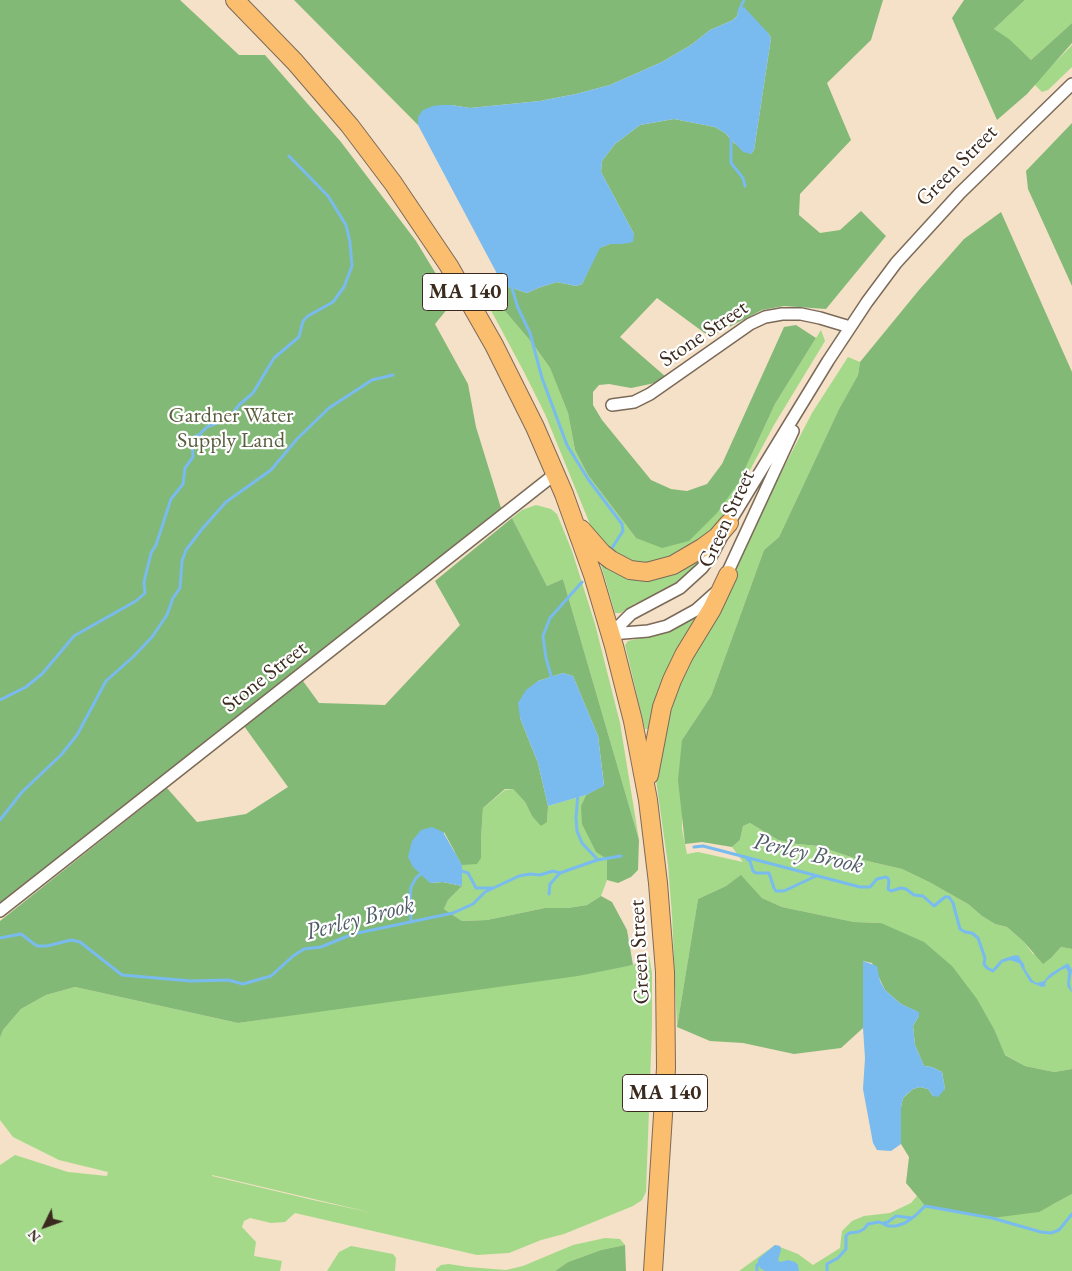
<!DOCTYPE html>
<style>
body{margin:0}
#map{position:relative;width:1072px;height:1271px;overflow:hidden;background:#f4e1c7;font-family:"EB Garamond",serif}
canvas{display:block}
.north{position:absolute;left:20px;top:1201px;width:50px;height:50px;-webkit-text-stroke:4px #fff;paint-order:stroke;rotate:228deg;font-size:14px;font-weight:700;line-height:20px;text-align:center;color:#3b2a1e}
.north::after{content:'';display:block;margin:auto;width:18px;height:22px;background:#3b2a1e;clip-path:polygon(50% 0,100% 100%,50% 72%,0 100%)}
</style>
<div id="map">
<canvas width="1072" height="1271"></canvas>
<div class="north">N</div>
</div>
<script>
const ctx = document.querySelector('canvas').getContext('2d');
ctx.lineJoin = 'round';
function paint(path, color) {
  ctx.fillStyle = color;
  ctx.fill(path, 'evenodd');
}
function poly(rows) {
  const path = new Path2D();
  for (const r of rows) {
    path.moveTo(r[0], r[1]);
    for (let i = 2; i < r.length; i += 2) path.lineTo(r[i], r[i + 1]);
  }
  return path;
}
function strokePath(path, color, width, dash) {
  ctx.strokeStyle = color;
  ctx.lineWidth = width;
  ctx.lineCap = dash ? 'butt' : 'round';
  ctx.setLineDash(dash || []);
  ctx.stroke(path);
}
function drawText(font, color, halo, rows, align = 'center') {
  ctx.font = font + ' "EB Garamond",serif';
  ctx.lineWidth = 4.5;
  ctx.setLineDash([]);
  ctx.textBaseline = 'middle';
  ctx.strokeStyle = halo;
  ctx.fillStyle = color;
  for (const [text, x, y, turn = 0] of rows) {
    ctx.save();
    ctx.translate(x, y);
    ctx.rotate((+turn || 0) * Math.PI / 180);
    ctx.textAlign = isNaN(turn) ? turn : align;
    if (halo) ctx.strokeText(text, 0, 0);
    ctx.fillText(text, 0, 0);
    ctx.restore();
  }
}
const green = poly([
 [1025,0,1072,0,1072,23,1031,60,994,29],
 [1072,45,1072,67,1048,90,1042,92,1034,84],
 [493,297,533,344,550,368,568,413,575,450,588,475,636,538,739,482,775,404,821,330,825,341,774,425,732,504,711,532,694,545,672,557,657,562,638,563,622,560,596,539,545,414,524,372,486,301],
 [848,357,860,362,858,375,839,409,779,537,764,550,711,696,682,740,682,829,687,854,698,852,743,862,732,847,740,840,743,826,750,823,778,840,797,844,818,846,854,858,902,869,929,882,968,904,982,916,995,924,1007,927,1024,942,1033,954,1052,957,1061,947,1072,949,1072,1069,1054,1072,1025,1066,1004,1054,995,1031,881,923,854,922,782,907,762,898,741,876,726,886,698,899,677,1027,672,915,668,865,656,780,656,763,672,688,726,595,754,527,783,469,812,413],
 [536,505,551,509,557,514,572,551,595,624,620,723,639,840,563,579,547,586,512,518,522,510],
 [701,556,704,559,680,582,658,595,634,604,621,613,615,613,601,565,604,562,613,569],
 [698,615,700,617,655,702,648,729,645,729,625,645,628,641,659,634,679,626],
 [513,789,525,802,532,816,547,822,548,806,586,795,581,807,607,859,607,880,601,896,587,905,568,908,545,908,487,920,462,921,444,909,448,900,462,886,412,841,481,858,481,840,483,808,505,790],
 [649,956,652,973,652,1026,646,1192,642,1200,633,1206,564,1234,541,1240,509,1253,477,1255,295,1213,285,1222,271,1223,250,1218,244,1221,242,1227,256,1242,254,1256,282,1261,280,1271,0,1271,0,1165,15,1155,68,1172,107,1176,108,1172,59,1160,13,1137,0,1120,0,1038,3,1030,21,1009,46,995,75,987,238,1023,633,965],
 [212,1176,212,1175,373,1213,313,1200],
 [1072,1194,1072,1271,739,1271,775,1245,798,1254,813,1265,840,1248,842,1231,852,1221,864,1216,890,1213,911,1203,917,1196,925,1206,992,1218,1052,1205],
 [605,1238,620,1239,625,1245,601,1250,568,1262,555,1271,436,1271,436,1269,441,1265,449,1264,468,1267,506,1270,523,1266,573,1245],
 [351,1246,393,1254,396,1258,395,1271,327,1271,339,1252]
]);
const forest = poly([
 [0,0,180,0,239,55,265,55,341,142,416,241,453,302,435,324,468,384,476,427,501,508,0,907],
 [294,0,883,0,871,40,827,83,851,140,800,194,799,215,820,233,840,230,861,211,886,236,826,309,784,306,762,310,710,337,657,298,620,337,666,377,655,383,631,388,609,384,599,385,593,392,593,405,602,420,651,480,671,489,687,491,707,484,722,464,784,327,796,325,816,338,775,404,739,482,717,513,689,541,662,548,636,538,588,475,575,450,568,413,550,368,533,344,493,297,503,285,527,293,538,288,557,282,576,286,582,284,599,248,610,244,623,244,634,234,601,172,602,161,615,144,640,125,674,119,715,127,725,133,734,143,751,154,754,150,771,38,768,33,738,12,737,16,733,20,710,30,691,45,662,62,610,85,576,94,540,101,470,108,451,105,418,117,418,125],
 [964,0,1025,0,994,29,1009,39,1031,60,1072,23,1072,43,1027,94,997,120,952,18],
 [1072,123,1072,286,1028,189,1026,171],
 [1001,212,1072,372,1072,949,1061,947,1052,957,1043,964,1024,942,1007,927,995,924,982,916,968,904,929,882,902,869,854,858,818,846,797,844,778,840,750,823,743,826,740,840,732,847,702,842,685,844,678,780,682,740,711,696,764,550,779,537,839,409,858,375,860,362,919,290,964,239],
 [512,518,547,586,563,579,639,840,638,870,631,877,618,883,607,880,607,859,596,852,582,824,581,806,586,795,604,785,598,736,573,676,563,673,538,681,520,718,538,763,548,806,547,822,541,826,532,816,525,802,513,789,505,789,483,808,481,839,481,858,477,864,462,865,444,832,430,883,443,882,462,886,448,900,444,909,462,921,487,920,545,908,568,908,587,905,601,896,612,902,627,930,633,965,578,976,238,1023,75,987,46,995,21,1009,3,1030,0,1038,0,921,167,788,197,822,246,814,288,787,244,726,303,681,319,703,385,705,460,625,435,581],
 [741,875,762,898,782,907,854,922,881,923,924,942,952,966,977,999,995,1031,1005,1055,1025,1066,1054,1072,1072,1069,1072,1194,1039,1212,992,1218,925,1206,917,1196,906,1183,909,1157,901,1144,901,1107,903,1098,913,1089,920,1087,928,1089,933,1096,945,1089,942,1072,932,1067,924,1066,915,1045,913,1026,919,1016,916,1011,901,1004,885,990,872,963,863,961,863,1028,841,1048,794,1054,743,1043,710,1041,677,1027,698,899,726,886],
 [625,1245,626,1271,555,1271,568,1262,601,1250]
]);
const water = poly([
 [744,7,768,33,771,38,754,150,751,154,743,152,725,133,715,127,674,119,640,125,615,144,602,161,601,172,634,234,633,242,623,244,610,244,600,248,582,284,576,286,557,282,538,288,527,293,503,285,418,125,418,117,423,110,433,106,440,105,451,105,470,108,540,101,576,94,610,85,662,62,691,45,710,30,733,20,737,16,739,8],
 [563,673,573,676,598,736,604,786,586,795,548,806,538,763,520,718,518,703,526,690,538,681],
 [432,827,443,832,462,865,462,886,443,882,430,883,413,867,408,857,412,841,421,830],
 [1014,957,1021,960,1024,964,1025,969,1033,981,1037,983,1044,981,1050,974,1068,963,1072,970,1070,983,1072,993,1067,986,1068,972,1066,968,1061,970,1047,980,1045,984,1046,986,1042,987,1030,982,1019,963,1009,960],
 [863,961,877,966,880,981,885,990,901,1004,919,1012,919,1016,913,1026,915,1045,924,1066,932,1067,942,1072,945,1089,938,1097,933,1096,928,1089,920,1087,913,1089,907,1094,903,1098,901,1107,901,1144,891,1151,877,1150,873,1143,863,1089,865,1058,863,1028],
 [775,1245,780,1246,781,1250,778,1260,780,1262,788,1260,795,1262,798,1265,799,1271,765,1271,760,1268,758,1263,758,1259]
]);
const stream = poly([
 [739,11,744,0],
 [731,138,731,163,743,178,745,186],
 [511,285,518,308,530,333,542,378,567,445,588,479,622,524,623,531,612,548],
 [552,679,546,658,543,636,550,618,582,582],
 [0,700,26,687,42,674,74,636,136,601,145,593,144,582,151,553,156,545,171,499,183,484,185,468,193,457,192,440,194,437,199,435,207,427,229,418,239,405,253,393,274,358,299,337,303,321,308,316,333,302,344,287,352,266,350,242,346,225,328,196,289,156],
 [578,793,576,818,577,831,582,843,598,860],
 [0,820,22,792,61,755,77,735,106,681,134,656,152,637,167,615,173,598,180,588,182,561,186,550,202,529,226,502,271,470,297,439,329,408,372,380,393,375],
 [694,847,703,846,860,887,870,887,877,879,886,877,888,878,889,882,888,889,891,891,901,888,906,889,914,895,923,896,934,906,945,897,949,897,953,903,960,929,965,932,972,933,978,938,985,958,984,964,987,968,993,971,1002,961,1014,957,1018,957,1019,960],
 [747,859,750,861,753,871,756,873,769,873,774,888,776,891,784,891,816,876],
 [458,870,468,873,476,888,492,888],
 [549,894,550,884,560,873],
 [411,922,410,898,411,887,416,878,423,872],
 [0,938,21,934,37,946,47,946,71,940,80,942,122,975,191,981,228,980,243,984,271,976,293,956,304,949,321,947,353,934,453,913,473,904,485,892,519,876,530,874,540,875,553,871,560,873,597,860,621,856],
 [884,1223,888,1222,896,1216,912,1218],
 [757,1271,757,1265,760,1264],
 [827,1271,827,1264,838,1258,846,1249,846,1236,849,1233,858,1232,864,1229,868,1224,879,1222,888,1226,896,1226,905,1223,915,1216,925,1206,992,1218,1041,1232,1051,1233,1059,1230,1072,1214]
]);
const minor = poly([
 [612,405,634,402,650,394,750,324,765,317,782,314,801,314,820,318,850,327],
 [724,580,793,431],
 [611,634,631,614,680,588,702,568,712,555,729,523,828,361,867,302,896,263,960,193,1072,84],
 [611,634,648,631,667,626,696,610,715,593],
 [0,911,555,474]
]);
const highway = poly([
 [235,0,295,62,350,126,393,183,449,266,494,345,535,427,564,494,593,575,614,646,633,721,648,800,658,883,665,972,666,1068,653,1271],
 [581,529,602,553,611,560,630,570,647,572,673,565,702,548,717,537,729,523],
 [649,775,662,707,672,680,684,655,712,609,728,575]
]);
const shields = [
 [465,292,85],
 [665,1093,85]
];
const shieldNames = [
 ["MA 140",465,292],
 ["MA 140",665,1093]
];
const streetNames = [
 ["Green Street",957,166,-45],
 ["Stone Street",704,334,-34],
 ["Green Street",727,519,-65],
 ["Stone Street",265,677,-38],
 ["Green Street",640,952,-93]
];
const parkNames = [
 ["Gardner Water",231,416],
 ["Supply Land",231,441]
];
const waterNames = [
 ["Perley Brook",808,854,13],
 ["Perley Brook",360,919,-15]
];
paint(green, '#a4d98a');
paint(forest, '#83b976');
paint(water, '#79bbee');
strokePath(stream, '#79bbee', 3);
strokePath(minor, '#7c6a59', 14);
strokePath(highway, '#7c6a59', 20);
strokePath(minor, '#fff', 11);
strokePath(highway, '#fbbe6e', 18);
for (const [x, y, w] of shields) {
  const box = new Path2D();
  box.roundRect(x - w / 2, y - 18.5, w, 37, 4);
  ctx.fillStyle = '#fff';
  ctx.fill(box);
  strokePath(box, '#3b2a1e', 1);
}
drawText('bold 21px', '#3b2a1e', null, shieldNames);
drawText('22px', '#3b2a1e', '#fff', streetNames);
drawText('22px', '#5a5f3e', '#fff', parkNames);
drawText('italic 24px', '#515d67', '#fff', waterNames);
</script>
